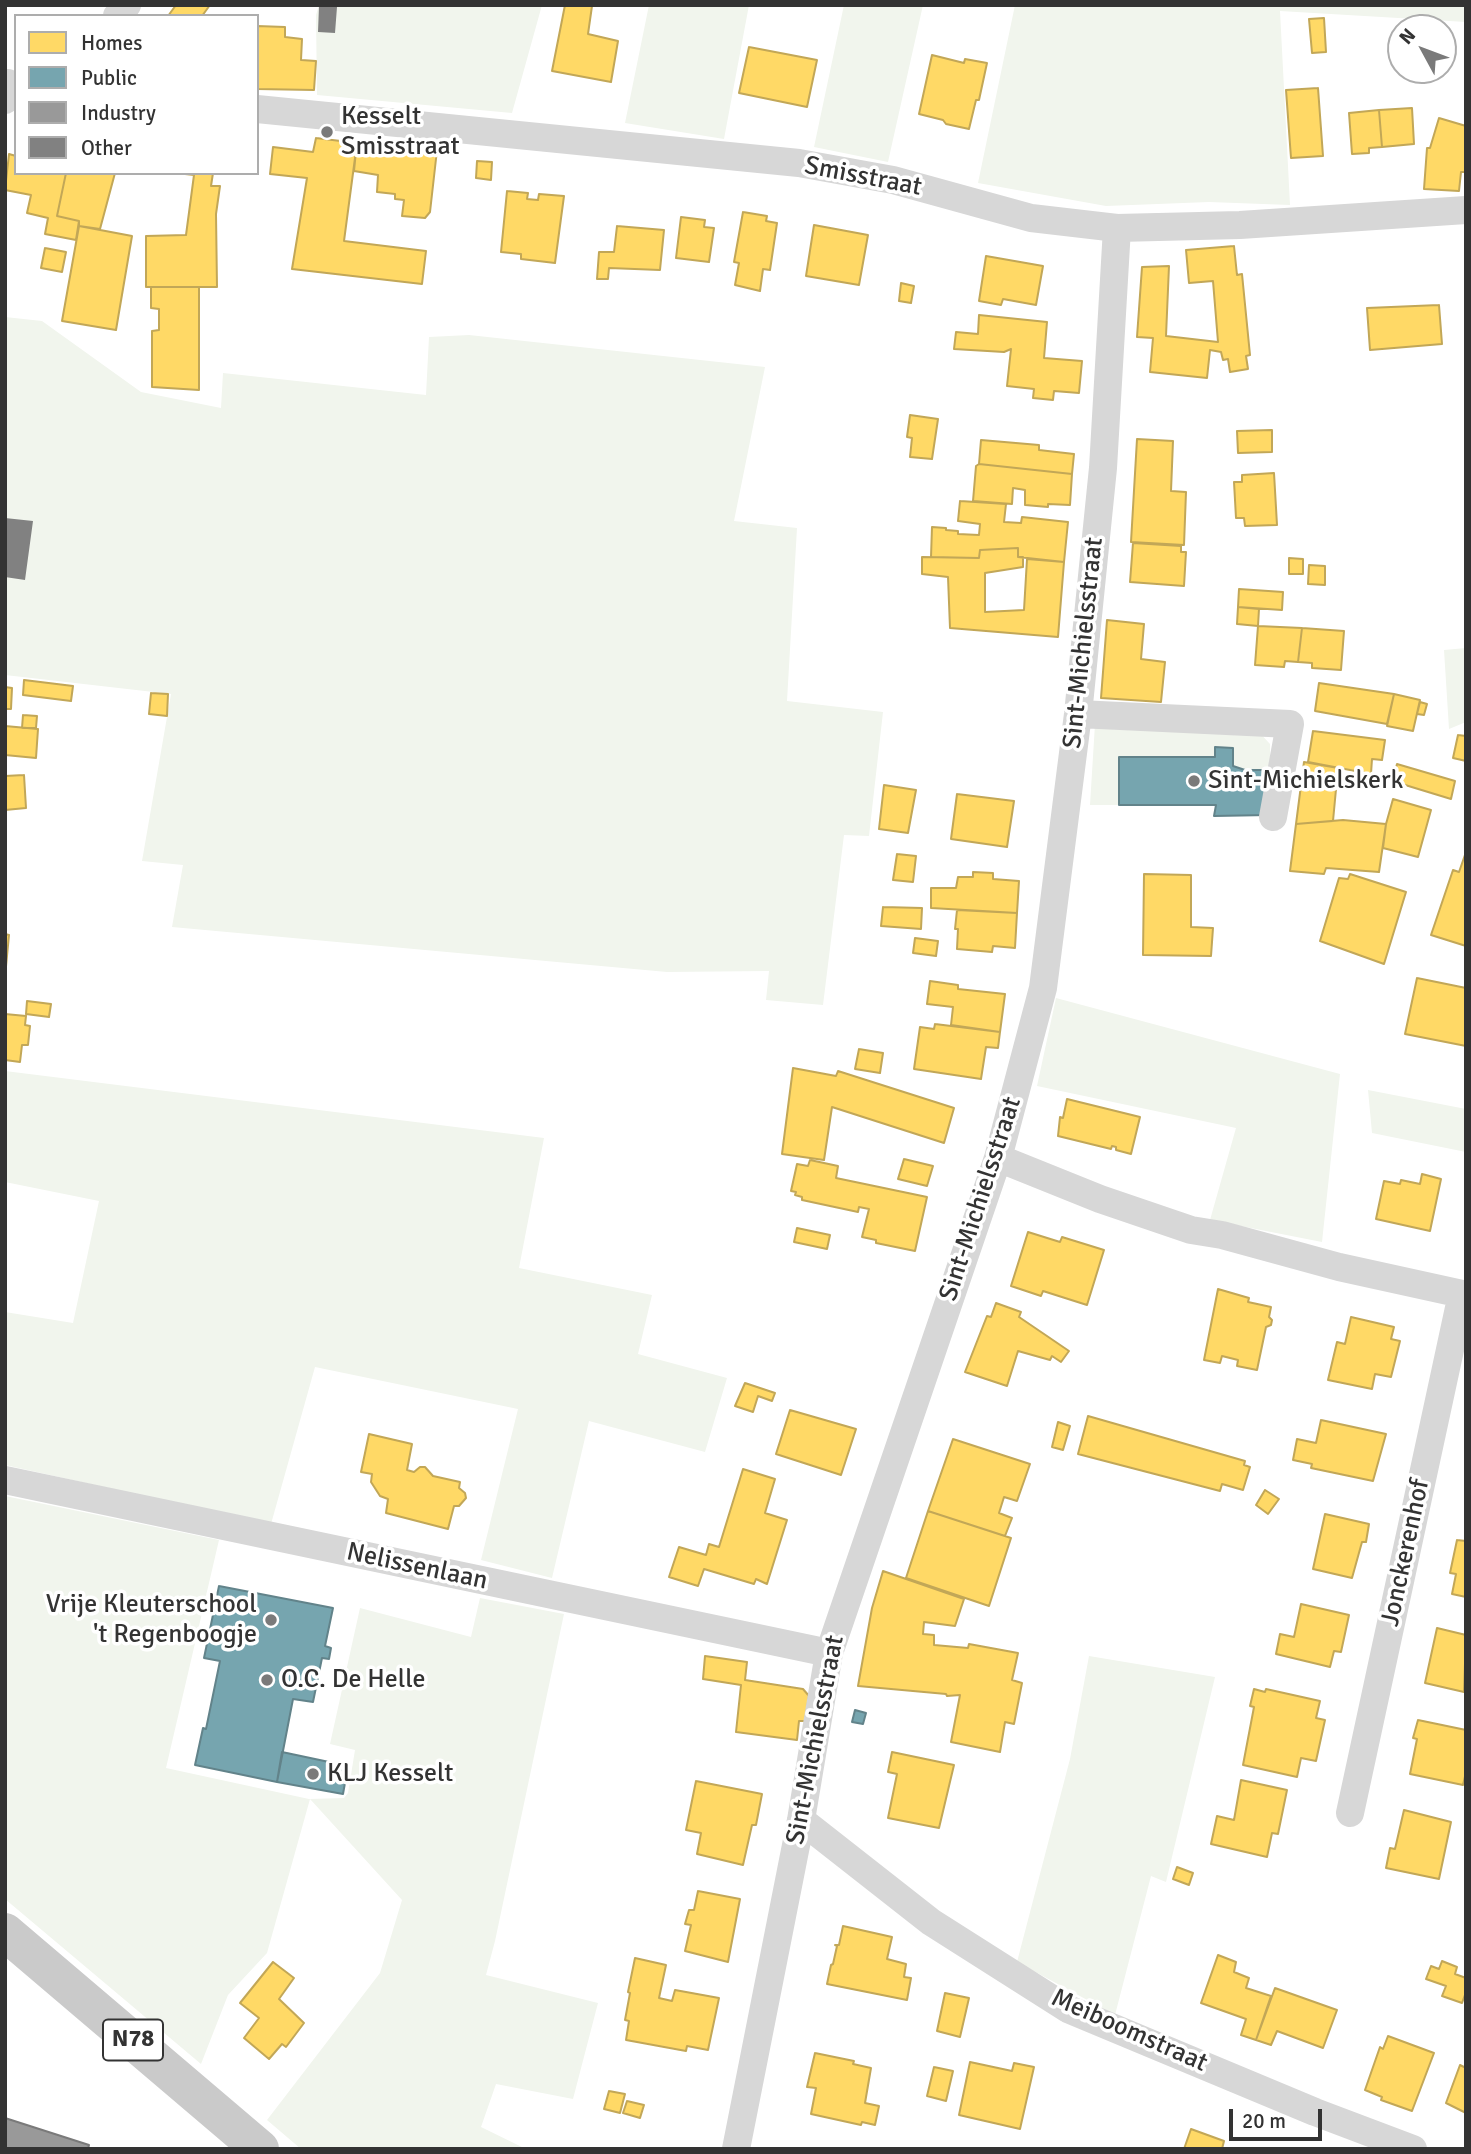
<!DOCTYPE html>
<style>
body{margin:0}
#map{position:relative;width:1471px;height:2154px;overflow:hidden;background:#fff;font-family:Signika,sans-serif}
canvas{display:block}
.frame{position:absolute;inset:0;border:7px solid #333;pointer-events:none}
.legend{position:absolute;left:14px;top:14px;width:245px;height:161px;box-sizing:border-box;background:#fff;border:2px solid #adadad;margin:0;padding:9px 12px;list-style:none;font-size:21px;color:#333}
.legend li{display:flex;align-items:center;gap:14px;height:35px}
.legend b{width:35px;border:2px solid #adadad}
.north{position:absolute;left:1387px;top:14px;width:70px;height:70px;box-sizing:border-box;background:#fff;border:2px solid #adadad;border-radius:50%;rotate:311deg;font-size:19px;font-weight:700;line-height:28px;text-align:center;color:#333}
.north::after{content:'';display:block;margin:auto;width:24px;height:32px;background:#7a7a7a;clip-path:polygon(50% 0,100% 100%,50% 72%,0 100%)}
.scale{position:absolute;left:1229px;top:2109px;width:93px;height:32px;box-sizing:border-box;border:4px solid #333;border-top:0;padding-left:9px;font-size:21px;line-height:24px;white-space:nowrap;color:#333;-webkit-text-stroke:5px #fff;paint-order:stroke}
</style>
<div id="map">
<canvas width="1471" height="2154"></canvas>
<div class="frame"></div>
<ul class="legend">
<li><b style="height:19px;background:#ffd966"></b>Homes</li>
<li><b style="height:19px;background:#76a5af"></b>Public</li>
<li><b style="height:19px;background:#999"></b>Industry</li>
<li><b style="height:19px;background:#818181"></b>Other</li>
</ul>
<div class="north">N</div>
<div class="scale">20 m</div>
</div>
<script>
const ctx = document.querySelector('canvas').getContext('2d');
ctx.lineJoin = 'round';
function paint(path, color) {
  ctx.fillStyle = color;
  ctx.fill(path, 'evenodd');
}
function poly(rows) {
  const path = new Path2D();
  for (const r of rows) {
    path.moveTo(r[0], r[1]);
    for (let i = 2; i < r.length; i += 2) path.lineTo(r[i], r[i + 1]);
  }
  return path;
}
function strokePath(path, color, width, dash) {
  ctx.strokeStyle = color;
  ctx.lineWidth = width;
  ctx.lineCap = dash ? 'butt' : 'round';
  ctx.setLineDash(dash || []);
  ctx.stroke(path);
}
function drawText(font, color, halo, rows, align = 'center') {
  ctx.font = font + ' Signika,sans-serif';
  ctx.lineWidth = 7;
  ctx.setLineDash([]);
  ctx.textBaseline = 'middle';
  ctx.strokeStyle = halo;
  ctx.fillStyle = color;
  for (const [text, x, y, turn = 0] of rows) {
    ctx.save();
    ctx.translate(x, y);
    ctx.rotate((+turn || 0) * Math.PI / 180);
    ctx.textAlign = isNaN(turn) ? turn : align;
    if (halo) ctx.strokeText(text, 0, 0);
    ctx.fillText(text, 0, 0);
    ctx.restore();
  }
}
const green = poly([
 [319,5,542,5,512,113,317,95,316,15],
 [649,5,749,5,724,139,625,123],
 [844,5,923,5,888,162,814,147],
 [1015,5,1466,5,1466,22,1280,11,1290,205,1209,202,1106,206,978,183],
 [5,317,42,321,141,392,221,408,223,373,426,395,429,337,469,335,765,367,734,521,797,528,787,701,883,712,869,836,844,835,823,1005,766,1000,769,971,667,972,172,927,183,865,142,861,171,694,5,675],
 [1466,648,1466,722,1449,729,1444,650],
 [1095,724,1257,730,1270,744,1270,770,1245,770,1233,766,1232,748,1216,747,1215,757,1119,757,1119,805,1090,805],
 [1056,998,1340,1074,1322,1242,1210,1220,1236,1128,1037,1086],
 [5,1071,544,1138,519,1268,652,1295,638,1354,727,1378,705,1452,589,1421,552,1578,481,1560,518,1409,315,1367,271,1524,5,1465,5,1312,73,1323,99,1201,5,1182],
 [1368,1090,1466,1109,1466,1152,1372,1133],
 [5,1496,219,1540,166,1768,309,1799,344,1798,348,1793,355,1750,330,1744,360,1608,471,1637,480,1598,564,1614,495,1941,486,1975,598,2003,573,2099,496,2084,481,2127,526,2149,301,2149,267,2120,380,1973,402,1900,310,1799,267,1953,228,1995,201,2064,5,1899],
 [1089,1656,1215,1677,1166,1882,1151,1876,1115,2015,1017,1962,1070,1759]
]);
const homes = poly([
 [176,5,210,5,202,16,168,16,176,5],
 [565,5,592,6,588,34,618,41,611,82,552,71,565,5],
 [1324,18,1326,52,1312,53,1309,19,1324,18],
 [257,26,285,27,285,37,302,39,301,60,316,61,314,90,257,89,257,26],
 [749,47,817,60,807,107,739,93,749,47],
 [932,55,964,63,965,59,987,63,979,100,976,100,969,129,946,124,943,120,919,114,932,55],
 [1318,88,1323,156,1291,158,1286,90,1318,88],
 [1412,108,1414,144,1382,147,1379,110,1412,108],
 [1379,110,1382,147,1369,148,1369,153,1352,154,1349,113,1379,110],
 [1439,118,1466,126,1466,172,1461,172,1459,191,1424,189,1427,148,1430,148,1439,118],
 [316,138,357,143,344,241,426,251,422,284,292,269,307,178,270,174,273,147,313,152,316,138],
 [357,141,437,150,430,212,425,218,402,216,404,200,395,199,395,194,377,192,378,175,354,171,357,141],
 [9,154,16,156,16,173,66,173,57,216,79,221,76,240,45,234,48,218,27,213,31,195,5,190,9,154],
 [477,161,492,162,491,180,476,178,477,161],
 [66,173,115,173,100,229,79,226,79,221,57,216,66,173],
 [176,173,213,173,211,186,220,186,216,214,217,287,146,287,146,236,186,235,194,175,176,173],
 [507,191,528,193,527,199,538,200,539,194,564,196,555,263,521,259,521,254,501,252,507,191],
 [743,212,767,216,766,221,777,223,770,270,763,269,760,291,735,285,739,263,734,262,743,212],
 [681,217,705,220,704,227,714,228,709,262,676,258,681,217],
 [814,225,868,235,859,285,806,276,814,225],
 [79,226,132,236,116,330,62,321,79,226],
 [617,226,664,230,660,270,609,268,608,279,597,279,599,252,614,252,617,226],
 [1234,246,1237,275,1242,274,1250,355,1246,356,1248,369,1230,372,1228,359,1223,360,1221,352,1210,350,1207,378,1150,372,1153,338,1137,337,1142,267,1169,266,1166,336,1218,342,1213,281,1189,283,1186,250,1234,246],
 [45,248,66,252,62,272,41,268,45,248],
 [986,256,1043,266,1036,305,1003,299,1001,305,979,301,986,256],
 [901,283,914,286,911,303,899,301,901,283],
 [151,287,199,287,199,390,152,387,152,331,159,330,159,309,151,308,151,287],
 [1439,305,1442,344,1370,350,1367,308,1439,305],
 [979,315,1047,322,1044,358,1082,361,1079,393,1054,391,1053,400,1033,398,1034,389,1007,386,1011,349,1004,352,954,349,956,332,978,334,979,315],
 [910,415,938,419,932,459,910,457,912,438,907,437,910,415],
 [1272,430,1272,452,1238,453,1237,431,1272,430],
 [1137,439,1173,441,1171,491,1186,492,1184,545,1131,542,1137,439],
 [981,440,1039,445,1039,450,1074,454,1072,474,979,464,981,440],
 [979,464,1072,474,1070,505,1048,504,1048,507,1025,505,1025,490,1013,488,1012,504,973,501,976,466,979,464],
 [1274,473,1277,525,1245,526,1244,518,1236,518,1234,482,1242,482,1242,475,1274,473],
 [960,501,1006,504,1004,522,1021,523,1022,517,1068,522,1064,562,1018,557,1018,548,980,550,979,558,931,557,932,527,946,528,946,530,958,531,958,534,979,535,980,524,958,521,960,501],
 [1133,543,1181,546,1181,552,1186,552,1184,586,1130,582,1133,543],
 [1018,548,1018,557,1023,557,1023,567,985,573,985,612,1024,610,1027,559,1064,562,1058,637,950,628,948,577,922,574,922,557,979,558,980,550,1018,548],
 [1289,558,1303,559,1303,574,1289,574,1289,558],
 [1309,565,1325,566,1325,585,1308,584,1309,565],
 [1239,589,1283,592,1282,610,1238,607,1239,589],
 [1238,607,1259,609,1258,626,1237,624,1238,607],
 [1107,620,1144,624,1141,659,1165,662,1161,702,1101,698,1107,620],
 [1258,626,1302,628,1298,662,1285,661,1284,667,1255,665,1258,626],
 [1302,628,1344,631,1341,670,1312,668,1312,663,1298,662,1302,628],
 [24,680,73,686,71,701,23,695,24,680],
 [1319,683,1394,694,1387,724,1315,711,1319,683],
 [5,687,12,688,11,709,5,709,5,687],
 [151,693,168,694,167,716,149,714,151,693],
 [1394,694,1420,700,1413,731,1387,726,1394,694],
 [1420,702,1427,704,1424,715,1417,714,1420,702],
 [23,715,37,716,36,728,22,728,23,715],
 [5,726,38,729,36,758,5,755,5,726],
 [1313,731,1385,740,1382,760,1372,759,1371,774,1308,762,1313,731],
 [1458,735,1466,736,1466,761,1453,758,1458,735],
 [1304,762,1338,768,1333,821,1296,824,1304,762],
 [1397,764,1455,781,1451,799,1392,781,1397,764],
 [24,775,26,808,5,810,5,776,24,775],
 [884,785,916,790,908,833,879,829,884,785],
 [957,794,1014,801,1007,847,951,839,957,794],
 [1393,799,1431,810,1418,857,1383,848,1386,824,1393,799],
 [1343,820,1386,824,1379,872,1326,868,1324,874,1290,871,1296,824,1343,820],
 [1466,852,1466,946,1431,935,1453,870,1459,872,1466,852],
 [897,854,916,856,913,882,893,880,897,854],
 [973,872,993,873,993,879,1019,881,1017,913,931,908,931,888,956,888,958,877,973,877,973,872],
 [1144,874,1191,875,1191,927,1213,928,1211,956,1143,955,1144,874],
 [1350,874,1406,892,1384,964,1320,941,1339,878,1348,879,1350,874],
 [883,907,922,908,921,929,881,926,883,907],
 [957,910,1017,913,1015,948,993,946,992,952,957,949,958,929,955,929,957,910],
 [5,934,9,935,5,977,5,934],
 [915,938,938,941,936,956,913,953,915,938],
 [1417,978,1466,988,1466,1046,1405,1034,1417,978],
 [930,981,958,985,958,989,1005,994,1000,1032,951,1025,953,1007,927,1004,930,981],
 [27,1001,51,1004,49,1017,26,1014,27,1001],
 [5,1014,26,1016,25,1025,30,1026,28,1045,22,1045,20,1062,5,1060,5,1014],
 [935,1024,1000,1032,998,1048,986,1047,981,1079,914,1069,920,1027,934,1029,935,1024],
 [859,1049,883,1053,880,1073,855,1069,859,1049],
 [793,1068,836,1076,838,1071,954,1108,944,1143,832,1107,824,1160,782,1154,793,1068],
 [1067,1099,1140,1117,1131,1154,1116,1150,1116,1147,1112,1146,1111,1149,1058,1136,1060,1117,1063,1118,1067,1099],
 [904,1159,933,1166,927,1186,898,1179,904,1159],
 [810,1160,838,1166,836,1178,927,1197,915,1251,876,1243,876,1240,862,1237,869,1209,859,1207,858,1212,802,1200,802,1197,795,1195,796,1192,791,1191,797,1164,808,1166,810,1160],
 [1422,1174,1441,1179,1430,1231,1376,1219,1384,1181,1400,1184,1401,1180,1420,1184,1422,1174],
 [797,1228,830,1235,827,1249,794,1242,797,1228],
 [1028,1232,1060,1242,1062,1237,1104,1250,1087,1305,1043,1291,1041,1296,1011,1286,1028,1232],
 [1218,1289,1249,1298,1248,1302,1271,1307,1269,1317,1272,1320,1271,1325,1266,1327,1257,1370,1237,1366,1238,1360,1222,1356,1220,1363,1204,1360,1218,1289],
 [996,1303,1021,1312,1019,1317,1069,1351,1061,1362,1052,1356,1050,1360,1018,1351,1007,1386,965,1372,987,1316,991,1317,996,1303],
 [1351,1317,1394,1327,1391,1339,1400,1341,1391,1377,1375,1374,1372,1389,1328,1380,1337,1342,1345,1344,1351,1317],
 [745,1383,775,1393,772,1401,758,1396,753,1412,735,1406,745,1383],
 [790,1410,856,1429,841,1475,776,1454,790,1410],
 [1088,1416,1245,1461,1244,1465,1250,1467,1243,1490,1222,1484,1220,1491,1078,1454,1088,1416],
 [1321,1420,1386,1434,1373,1481,1311,1468,1312,1464,1293,1460,1297,1439,1316,1443,1321,1420],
 [1058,1422,1070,1426,1063,1450,1052,1447,1058,1422],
 [369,1434,412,1444,407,1470,414,1472,420,1467,425,1467,433,1476,460,1482,459,1488,465,1493,466,1498,459,1506,454,1506,448,1529,386,1513,388,1499,380,1496,371,1482,372,1474,361,1472,369,1434],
 [953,1439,1030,1464,1017,1501,1004,1497,999,1513,1012,1518,1005,1536,928,1511,953,1439],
 [743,1469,775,1479,765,1513,787,1520,767,1584,756,1579,754,1584,704,1569,698,1586,669,1577,679,1547,706,1555,709,1544,719,1547,743,1469],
 [1265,1490,1279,1499,1268,1514,1256,1505,1265,1490],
 [928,1511,1011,1538,989,1606,906,1578,928,1511],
 [1325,1514,1369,1524,1366,1542,1362,1542,1352,1578,1313,1569,1325,1514],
 [1457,1540,1466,1541,1466,1597,1452,1594,1456,1574,1450,1573,1457,1540],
 [883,1571,964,1599,955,1626,924,1622,923,1634,934,1635,934,1645,968,1648,969,1644,1018,1653,1012,1680,1022,1683,1014,1724,1005,1722,1000,1752,951,1742,960,1695,947,1696,946,1694,858,1686,872,1608,883,1571],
 [1301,1604,1349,1615,1341,1652,1334,1651,1330,1667,1276,1654,1280,1634,1294,1637,1301,1604],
 [1437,1628,1466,1635,1464,1692,1425,1683,1437,1628],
 [705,1656,747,1662,745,1680,803,1689,809,1696,805,1721,799,1721,797,1740,736,1732,741,1685,703,1679,705,1656],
 [1254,1689,1265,1692,1266,1689,1320,1701,1316,1718,1325,1720,1316,1761,1301,1758,1297,1777,1243,1765,1254,1707,1250,1706,1254,1689],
 [1418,1720,1466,1730,1466,1772,1463,1785,1410,1774,1417,1739,1413,1738,1418,1720],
 [892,1752,954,1765,939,1828,888,1818,897,1774,888,1772,892,1752],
 [1241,1780,1287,1790,1278,1834,1272,1833,1267,1857,1211,1844,1217,1816,1234,1820,1241,1780],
 [696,1781,762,1794,756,1825,752,1825,743,1865,697,1854,701,1833,686,1830,696,1781],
 [1404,1810,1451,1822,1439,1879,1386,1868,1390,1848,1395,1849,1404,1810],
 [1177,1867,1193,1873,1189,1885,1173,1879,1177,1867],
 [698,1891,740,1899,728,1962,685,1951,691,1925,685,1924,689,1910,694,1910,698,1891],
 [843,1926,892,1937,887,1959,906,1964,904,1977,911,1978,907,2000,827,1984,831,1965,833,1964,837,1946,835,1945,839,1945,843,1926],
 [1218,1955,1236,1962,1234,1972,1249,1978,1246,1988,1271,1996,1256,2040,1241,2035,1246,2019,1201,2003,1218,1955],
 [635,1958,666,1965,659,1998,672,2001,675,1990,719,1998,708,2050,687,2046,686,2051,626,2040,629,2021,625,2020,630,1993,628,1992,635,1958],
 [1442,1961,1457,1967,1455,1974,1466,1978,1466,1992,1462,2003,1442,1996,1446,1986,1426,1979,1431,1966,1439,1969,1442,1961],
 [273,1962,294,1978,279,1999,304,2023,286,2047,282,2044,269,2059,244,2038,259,2018,240,2003,273,1962],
 [1275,1988,1337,2010,1323,2048,1277,2031,1271,2045,1256,2040,1275,1988],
 [945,1993,969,1998,960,2037,937,2031,945,1993],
 [1388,2036,1434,2053,1412,2111,1381,2100,1382,2097,1365,2090,1380,2047,1383,2049,1388,2036],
 [815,2053,854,2061,853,2064,871,2068,865,2103,879,2106,875,2125,862,2122,861,2125,811,2114,816,2088,807,2087,815,2053],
 [970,2062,1012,2071,1014,2063,1034,2067,1020,2129,959,2115,970,2062],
 [1460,2065,1466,2068,1466,2113,1446,2103,1460,2065],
 [934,2067,953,2071,946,2101,927,2096,934,2067],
 [609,2091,625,2094,620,2113,604,2109,609,2091],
 [627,2101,644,2105,640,2118,623,2113,627,2101],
 [1191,2129,1224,2141,1222,2149,1184,2149,1191,2129]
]);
const public = poly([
 [1215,747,1233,748,1233,766,1245,770,1270,770,1269,815,1214,816,1216,805,1119,805,1119,757,1215,757,1215,747],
 [219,1586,333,1608,325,1646,331,1648,329,1659,322,1658,313,1702,293,1699,277,1782,195,1765,203,1728,206,1729,220,1661,204,1658,219,1586],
 [855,1710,866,1713,863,1724,852,1722,855,1710],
 [282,1752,348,1766,343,1794,277,1782,282,1752]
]);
const industry = poly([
 [5,2118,89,2145,88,2149,5,2149,5,2118]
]);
const building = poly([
 [319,6,337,7,335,33,318,32],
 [5,518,33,521,25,580,5,577]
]);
const street = poly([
 [117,16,127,5],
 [5,100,8,83],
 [257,109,799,163,893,180,1031,218,1117,228,1240,225,1466,210],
 [1078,714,1290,724,1273,817],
 [998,1158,1100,1199,1191,1230,1222,1235,1339,1267,1462,1294,1350,1813],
 [5,1480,829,1653],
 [801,1820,931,1922,1068,2009,1315,2112,1413,2149],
 [736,2149,801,1820,829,1653,998,1158,1043,988,1078,714,1103,468,1117,228]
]);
const primary = poly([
 [5,1932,260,2149]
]);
const markers = [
 [327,132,7,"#7a7a7a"],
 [1194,781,7,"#7a7a7a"],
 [271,1620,7,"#7a7a7a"],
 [267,1680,7,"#7a7a7a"],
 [313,1774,7,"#7a7a7a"]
];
const shields = [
 [133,2040,60]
];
const shieldNames = [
 ["N78",133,2040]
];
const poiNames = [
 ["Kesselt",341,117],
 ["Smisstraat",341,147],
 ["Sint-Michielskerk",1208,781],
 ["Vrije Kleuterschool",257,1605,"right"],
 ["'t Regenboogje",257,1635,"right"],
 ["O.C. De Helle",281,1680],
 ["KLJ Kesselt",327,1774]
];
const streetNames = [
 ["Smisstraat",863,177,11],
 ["Sint-Michielsstraat",1084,643,-84],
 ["Sint-Michielsstraat",981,1199,-72],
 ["Jonckerenhof",1406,1553,-78],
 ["Nelissenlaan",417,1567,12],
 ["Sint-Michielsstraat",816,1740,-79],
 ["Meiboomstraat",1129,2031,24]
];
paint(green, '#f1f5ed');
paint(homes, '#ffd966');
strokePath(homes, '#c2a757', 2);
paint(public, '#76a5af');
strokePath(public, '#62838a', 2);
paint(industry, '#999');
strokePath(industry, '#7a7a7a', 2);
paint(building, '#818181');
strokePath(street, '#d7d7d7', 28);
strokePath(primary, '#cacaca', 38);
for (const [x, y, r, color] of markers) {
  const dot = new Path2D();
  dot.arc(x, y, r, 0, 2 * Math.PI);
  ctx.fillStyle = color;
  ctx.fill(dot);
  strokePath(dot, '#fff', 2.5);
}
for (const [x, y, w] of shields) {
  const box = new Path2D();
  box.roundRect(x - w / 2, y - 20.5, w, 41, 5);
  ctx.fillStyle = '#fff';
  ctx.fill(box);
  strokePath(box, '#333', 2);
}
drawText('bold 24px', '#333', null, shieldNames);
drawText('26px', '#333', '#fff', poiNames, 'left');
drawText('26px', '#333', '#fff', streetNames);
</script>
